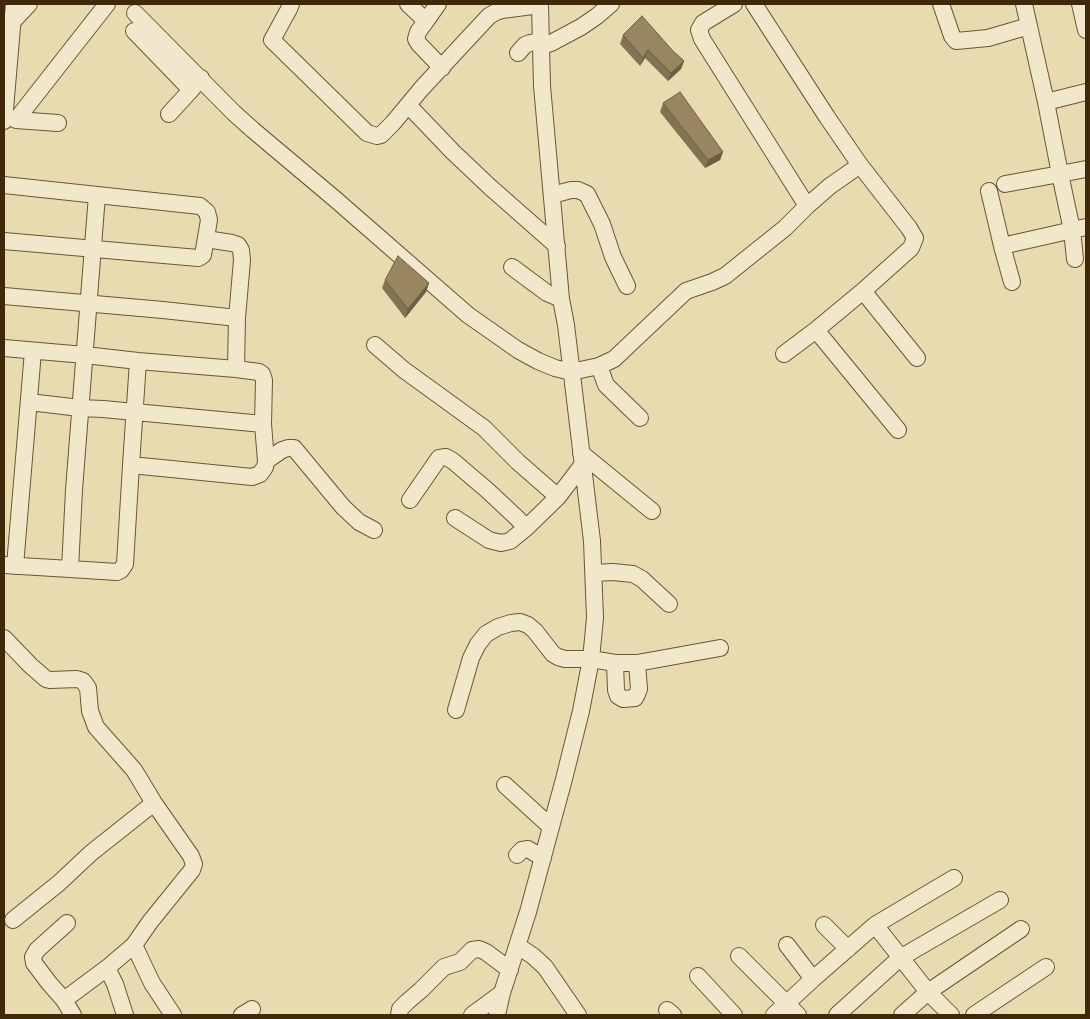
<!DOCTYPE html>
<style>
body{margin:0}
#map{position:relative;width:1090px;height:1019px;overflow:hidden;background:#e9dbb0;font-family:"IM FELL French Canon",serif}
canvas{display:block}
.frame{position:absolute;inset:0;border:5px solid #3f2909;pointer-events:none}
</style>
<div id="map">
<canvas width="1090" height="1019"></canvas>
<div class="frame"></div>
</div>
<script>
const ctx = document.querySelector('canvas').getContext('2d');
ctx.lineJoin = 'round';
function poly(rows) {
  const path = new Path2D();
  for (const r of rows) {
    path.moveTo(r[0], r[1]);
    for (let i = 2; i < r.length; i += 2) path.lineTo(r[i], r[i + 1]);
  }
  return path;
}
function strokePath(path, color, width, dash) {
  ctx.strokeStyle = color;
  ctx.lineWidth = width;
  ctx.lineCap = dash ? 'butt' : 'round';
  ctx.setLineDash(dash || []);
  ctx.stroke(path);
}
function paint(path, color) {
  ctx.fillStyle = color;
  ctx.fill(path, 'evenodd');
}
const minor = poly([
 [291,4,289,9,272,40,367,133,377,136,381,135,393,123,422,88,489,16,496,12,502,10,540,5],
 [408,4,426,21,418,32,416,39,419,44,442,68],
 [754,4,827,117,860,165,909,228,915,238,911,248,863,291,816,330,784,354],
 [941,4,952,36,956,41,988,38,1029,26],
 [1024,4,1046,102,1086,92],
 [1080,4,1086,30],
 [135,13,234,113,253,130,335,199,468,315,518,350,538,361,555,368,571,372,599,366,614,359,686,291,712,282,725,276,785,228,807,206,702,39,699,30,703,23,734,4],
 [13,21,29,4],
 [426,21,438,4],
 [134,31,191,90,201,78],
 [542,46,551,43,581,27,597,16,611,4],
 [518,53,525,45,530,43,541,41],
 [408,105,453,152,490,187,557,246],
 [169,114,191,90],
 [4,121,14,4],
 [58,123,16,120,107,4],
 [1005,184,1060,174,1046,102],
 [4,185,200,206,207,212,209,220,203,255,200,257,198,258,4,241],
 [989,191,1002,246,1086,227],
 [552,195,571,190,578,190,587,194,602,224,613,257,627,286],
 [807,206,830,186,860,165],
 [1002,246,1012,282],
 [1075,259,1072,230,1060,174,1086,169],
 [512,267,547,293,561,299],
 [863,291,917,358],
 [4,296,163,310,237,318,242,260,241,250,238,245,232,243,206,239],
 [816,330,898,430],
 [375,345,404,370,484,428,518,462,558,497],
 [4,348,85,355,138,361,236,369,237,318],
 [599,366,606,385,640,418],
 [29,402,80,408,103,409,263,424],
 [581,453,652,511],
 [266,461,282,450,288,448,294,448,343,507,359,522,374,530],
 [131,465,138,361],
 [410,500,439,458,446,457,453,461,487,490,517,518,526,528,558,497,583,464],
 [455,518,489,540,501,543,510,541,526,528],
 [4,565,70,569,74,490,97,195],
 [15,566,33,351],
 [70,569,117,572,121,570,125,564,131,465,252,477,260,474,265,467,266,461,263,424,264,380,262,374,259,372,236,369],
 [594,573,613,572,633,574,642,579,669,604],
 [4,638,31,666,46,679,50,680,77,679,83,681,88,688,90,711,96,727,134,770,154,803,191,856,194,864,192,870,150,922,134,945,107,968,64,1000],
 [615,663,616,690,618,696,623,699,635,698,637,694,639,689,637,663],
 [456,710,471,658,478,644,486,634,498,627,511,623,520,622,528,625,535,631,553,654,558,657,565,659,591,659,615,663,637,663,720,648],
 [505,785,551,827],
 [517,855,522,850,528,849,543,858],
 [13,920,59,883,91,853,154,803],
 [67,923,37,950,33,957,34,963,49,983,64,1000,73,1015],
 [824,925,848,949],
 [875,925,928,992,951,1015],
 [134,945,152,983,173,1015],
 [787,945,813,979],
 [518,946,533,956,545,967,578,1015],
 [739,956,798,1015],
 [107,968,115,984,125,1015],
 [698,976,734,1015],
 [667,1010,673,1015],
 [242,1015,252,1009],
 [399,1015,400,1009,407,1002,421,990,444,967,460,962,472,950,479,949,486,952,510,970],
 [472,1015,502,993],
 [497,1015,502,993,528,912,564,779,581,711,591,659,595,618,592,541,566,325,561,299,547,142,542,86,540,4],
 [774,1015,813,979,875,925,954,878],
 [837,1015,900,958,1000,900],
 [902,1015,928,992,1021,929],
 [974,1015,1046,967]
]);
const wall = poly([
 [623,35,673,51,684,61,681,69,668,81,645,58,640,66,620,44],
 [663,103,723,152,720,160,705,168,660,112],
 [385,280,429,283,426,292,405,318,382,288]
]);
const shadedWall = poly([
 [648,50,645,58,640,66,643,58],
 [684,61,681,69,668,81,671,73],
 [723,152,720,160,705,168,708,160],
 [429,283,426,292,405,318,408,309]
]);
const building = poly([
 [642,16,673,51,684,61,671,73,648,50,643,58,623,35,642,16],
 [680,92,723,152,708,160,663,103,680,92],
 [398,256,429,283,408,309,385,280,398,256]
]);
strokePath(minor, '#6a5633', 18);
strokePath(minor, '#f1e8cc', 16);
paint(wall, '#827353');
paint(shadedWall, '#6a5e43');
paint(building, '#978660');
strokePath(building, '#6a5e43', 1);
</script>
